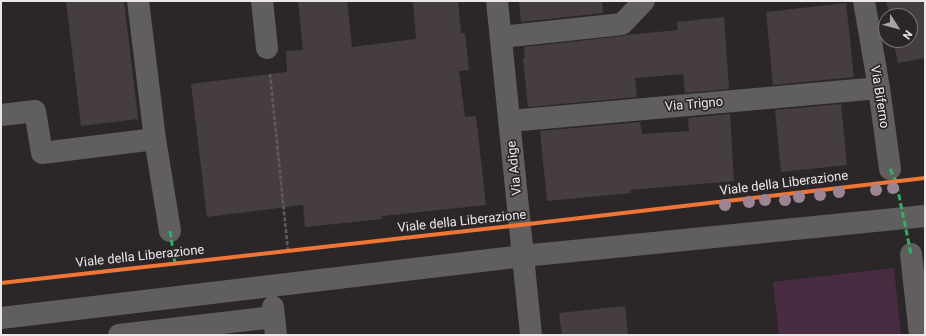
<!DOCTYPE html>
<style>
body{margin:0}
#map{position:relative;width:926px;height:336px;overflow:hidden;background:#2b2729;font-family:Roboto,sans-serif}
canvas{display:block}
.frame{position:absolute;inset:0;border:2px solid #ebe7e9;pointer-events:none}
.north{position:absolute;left:878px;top:8px;width:40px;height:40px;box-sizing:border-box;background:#2c262a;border:1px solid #787376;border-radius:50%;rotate:126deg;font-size:11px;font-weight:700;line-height:16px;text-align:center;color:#ebe7e9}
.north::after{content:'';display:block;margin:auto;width:14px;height:18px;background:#a8a4a6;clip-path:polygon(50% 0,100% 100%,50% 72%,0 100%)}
</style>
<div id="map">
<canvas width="926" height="336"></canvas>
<div class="frame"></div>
<div class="north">N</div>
</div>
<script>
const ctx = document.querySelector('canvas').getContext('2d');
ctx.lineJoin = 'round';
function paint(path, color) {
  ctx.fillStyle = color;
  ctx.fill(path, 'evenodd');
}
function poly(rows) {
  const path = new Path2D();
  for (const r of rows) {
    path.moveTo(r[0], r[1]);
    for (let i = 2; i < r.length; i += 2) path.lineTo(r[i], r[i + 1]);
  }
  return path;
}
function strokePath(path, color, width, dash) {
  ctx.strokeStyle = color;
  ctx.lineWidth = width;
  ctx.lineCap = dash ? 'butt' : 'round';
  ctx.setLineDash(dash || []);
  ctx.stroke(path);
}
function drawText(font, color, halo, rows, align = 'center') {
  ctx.font = font + ' Roboto,sans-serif';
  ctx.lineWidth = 3.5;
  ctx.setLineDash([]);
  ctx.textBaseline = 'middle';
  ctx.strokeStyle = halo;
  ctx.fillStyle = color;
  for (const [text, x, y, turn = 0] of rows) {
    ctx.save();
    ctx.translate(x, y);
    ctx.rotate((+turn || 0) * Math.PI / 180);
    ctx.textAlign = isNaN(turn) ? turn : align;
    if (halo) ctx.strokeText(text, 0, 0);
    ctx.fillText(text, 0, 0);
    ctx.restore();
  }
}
const green = poly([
 [894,268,901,335,779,335,773,282]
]);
const building = poly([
 [66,1,124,1,138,119,81,126],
 [298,1,347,1,352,47,416,39,413,1,458,1,461,33,465,33,469,70,459,71,465,117,476,116,486,205,382,216,382,219,305,227,303,205,207,217,191,84,287,72,286,51,303,50],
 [519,1,602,1,603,13,521,22],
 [886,1,925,1,925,58,898,63,893,40,910,40,910,16,889,16],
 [846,3,854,77,773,85,766,12],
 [724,17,729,89,685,93,683,74,635,78,637,97,528,107,523,58,525,58,524,47,623,36,627,35,678,30,677,22],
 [841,104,847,165,781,172,775,110],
 [730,114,734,181,630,190,631,193,547,201,540,131,640,122,642,134,689,131,688,118],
 [625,306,628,335,562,335,559,313]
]);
const path = poly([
 [270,74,288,251]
]);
const minor = poly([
 [262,1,267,48],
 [497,1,531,335],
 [864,1,879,88,890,169],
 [501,37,622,24,644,1],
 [1,115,35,111,42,153,155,139,138,1],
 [510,121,879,88],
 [155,139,170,231],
 [911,254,920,335],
 [273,307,276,335],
 [1,318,523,256,925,216],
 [119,335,274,317]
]);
const quiet = poly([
 [890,169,896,181,911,254],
 [170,231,175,263]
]);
const cycleway = poly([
 [1,283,520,225,925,178]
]);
const trees = [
 [893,188],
 [876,190],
 [839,192],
 [820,195],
 [799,197],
 [765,200],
 [785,200],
 [749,202],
 [725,205]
];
const streetNames = [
 ["Via Biferno",879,97,81],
 ["Via Trigno",694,105,-5],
 ["Via Adige",515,168,-96],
 ["Viale della Liberazione",784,184,-7],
 ["Viale della Liberazione",462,222,-6],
 ["Viale della Liberazione",140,257,-6]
];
paint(green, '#492c41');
paint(building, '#463d43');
strokePath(path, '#5e5d5e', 2.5, [4, 2]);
strokePath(minor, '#605e5f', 22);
strokePath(quiet, '#2db169', 3, [6, 3]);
strokePath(cycleway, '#f07635', 4);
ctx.fillStyle = '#9d8495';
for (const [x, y] of trees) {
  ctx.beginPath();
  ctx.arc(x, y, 6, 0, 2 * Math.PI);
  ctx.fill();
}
drawText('13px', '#ebe7e9', '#2c262a', streetNames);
</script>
